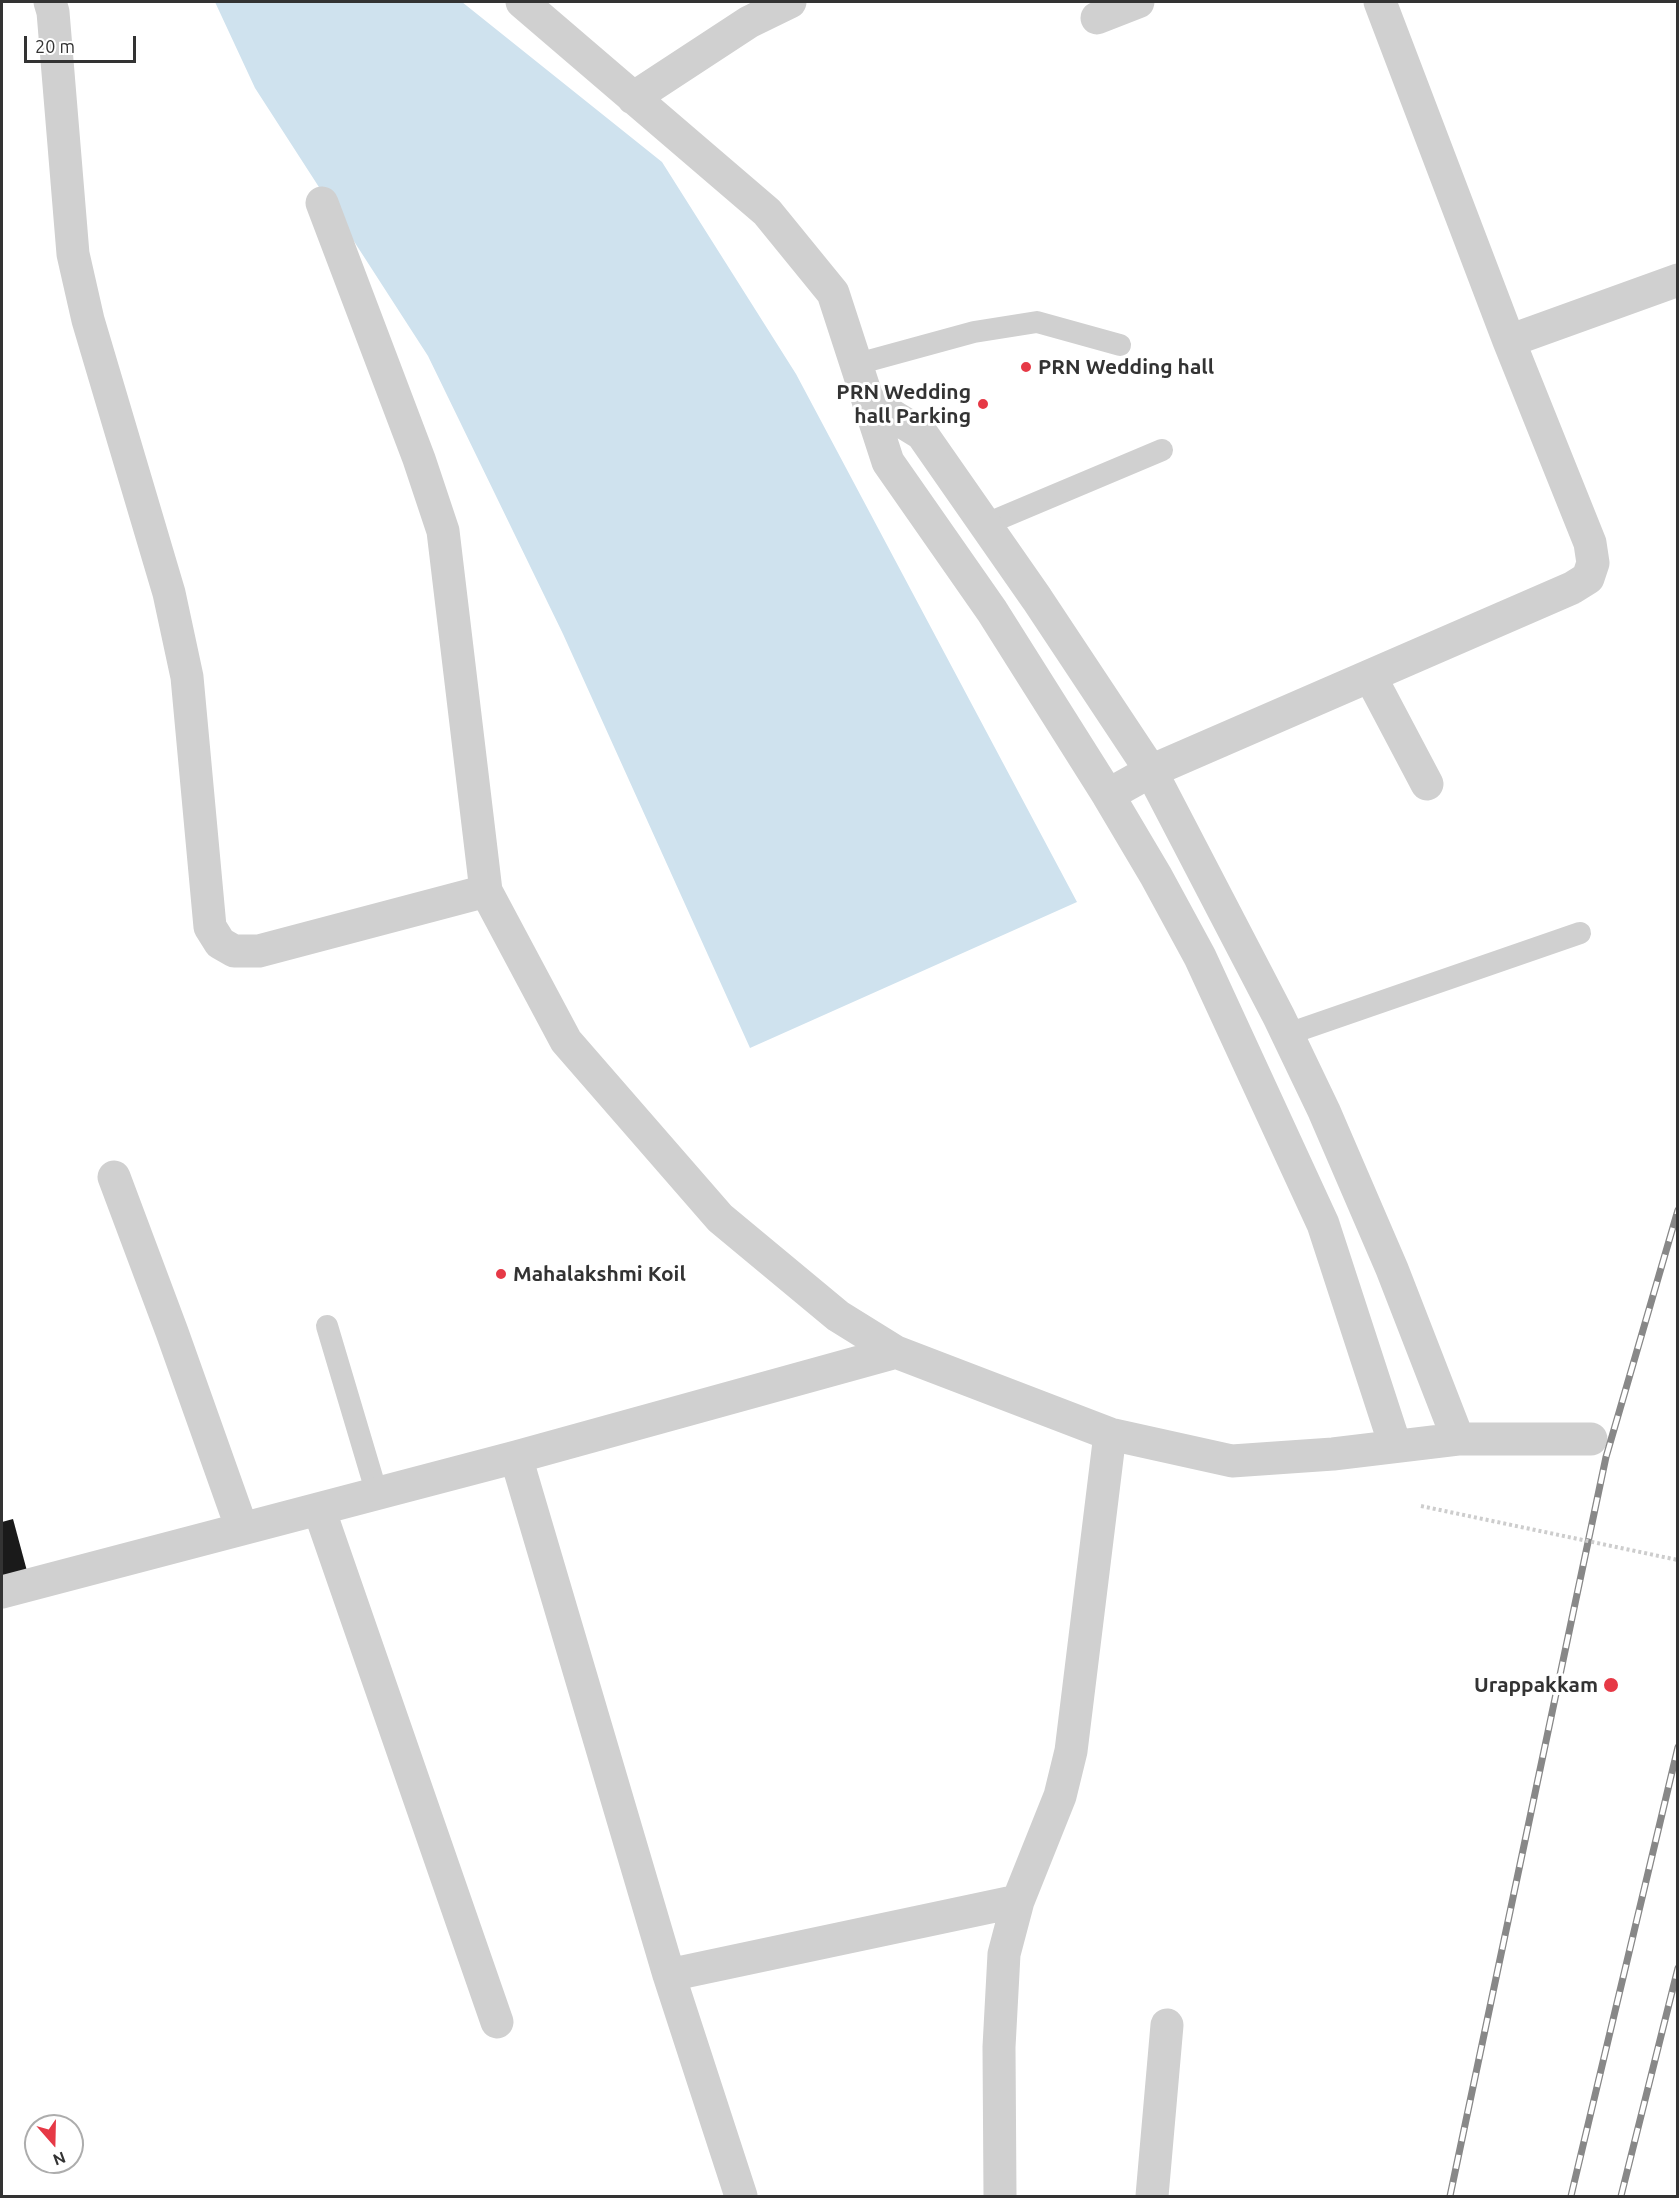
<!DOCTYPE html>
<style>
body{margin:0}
#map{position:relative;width:1679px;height:2198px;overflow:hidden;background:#fff;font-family:Ubuntu,sans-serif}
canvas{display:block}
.frame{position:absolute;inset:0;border:3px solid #333;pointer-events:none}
.north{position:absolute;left:24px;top:2114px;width:60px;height:60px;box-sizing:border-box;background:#fff;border:2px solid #adadad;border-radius:50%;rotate:160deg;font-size:16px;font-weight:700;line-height:24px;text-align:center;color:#333}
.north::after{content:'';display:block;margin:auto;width:21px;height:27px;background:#e63946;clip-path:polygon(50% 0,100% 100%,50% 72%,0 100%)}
.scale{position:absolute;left:24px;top:36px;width:112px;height:27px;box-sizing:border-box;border:3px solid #333;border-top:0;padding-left:8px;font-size:18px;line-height:21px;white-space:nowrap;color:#333;-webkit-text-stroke:4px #fff;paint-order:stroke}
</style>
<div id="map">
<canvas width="1679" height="2198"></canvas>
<div class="frame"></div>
<div class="north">N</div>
<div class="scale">20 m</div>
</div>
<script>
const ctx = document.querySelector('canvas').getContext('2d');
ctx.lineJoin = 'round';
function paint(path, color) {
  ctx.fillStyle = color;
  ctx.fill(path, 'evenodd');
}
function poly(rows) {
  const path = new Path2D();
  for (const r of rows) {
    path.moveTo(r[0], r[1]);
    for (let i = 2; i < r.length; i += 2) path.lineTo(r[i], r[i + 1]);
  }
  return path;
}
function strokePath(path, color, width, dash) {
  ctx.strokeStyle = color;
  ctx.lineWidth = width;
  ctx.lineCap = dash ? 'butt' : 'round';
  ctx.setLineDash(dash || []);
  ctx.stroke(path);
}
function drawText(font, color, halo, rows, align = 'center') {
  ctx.font = font + ' Ubuntu,sans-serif';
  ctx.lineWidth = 6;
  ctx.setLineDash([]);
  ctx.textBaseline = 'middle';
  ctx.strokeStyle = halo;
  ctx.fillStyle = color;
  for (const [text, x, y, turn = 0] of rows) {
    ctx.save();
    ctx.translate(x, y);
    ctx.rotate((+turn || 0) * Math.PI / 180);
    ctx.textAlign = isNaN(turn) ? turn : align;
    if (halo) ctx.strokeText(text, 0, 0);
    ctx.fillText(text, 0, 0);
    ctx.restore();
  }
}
const water = poly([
 [215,2,462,2,662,162,796,374,1077,902,750,1048,563,634,428,356,255,88]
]);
const shadow = poly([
 [12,1521,2,1587,2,1524]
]);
const building = poly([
 [13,1519,27,1571,2,1578,2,1522]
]);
const service = poly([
 [857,364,974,332,1037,322,1120,345],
 [984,525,1162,450],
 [1288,1034,1580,933],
 [327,1326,377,1494]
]);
const minor = poly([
 [50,2,53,12,73,254,88,320,169,593,187,677,210,927,220,943,234,951,259,951,486,891],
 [522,2,767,212,833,293,888,462,992,611,1108,795,1156,876,1200,957,1323,1224,1395,1445],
 [1097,18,1138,2],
 [633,98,749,22,790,2],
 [322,203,419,459,443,531,486,891,566,1041,720,1218,838,1316,896,1352,1110,1434,1232,1461,1333,1454,1458,1439,1591,1439],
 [1509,341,1678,280],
 [870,402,922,434,1037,599,1151,771,1279,1017,1324,1111,1392,1269,1458,1439],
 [1370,676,1427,784],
 [1108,795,1151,771,1572,588,1588,578,1593,563,1590,543,1509,341,1380,2],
 [114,1177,172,1332,242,1529],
 [516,1457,669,1975,741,2196],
 [319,1509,497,2022],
 [2,1592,516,1457,896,1352],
 [669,1975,1018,1901],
 [1000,2196,999,2047,1004,1954,1018,1901,1060,1796,1071,1751,1110,1434],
 [1152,2196,1167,2025]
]);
const rail = poly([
 [1450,2196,1606,1457,1678,1210],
 [1571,2196,1678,1747],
 [1621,2196,1678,1968]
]);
const pathBridge = poly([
 [1421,1506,1678,1560]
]);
const markers = [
 [1026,367,6,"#e63946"],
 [983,404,6,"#e63946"],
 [501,1274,6,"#e63946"],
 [1611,1685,8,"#e63946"]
];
const poiNames = [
 ["PRN Wedding hall",1038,367],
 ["PRN Wedding",971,392,"right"],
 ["hall Parking",971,416,"right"],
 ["Mahalakshmi Koil",513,1274],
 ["Urappakkam",1598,1685,"right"]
];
paint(water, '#cfe2ee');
paint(shadow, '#0003');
paint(building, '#1a1a1a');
strokePath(service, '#d0d0d0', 22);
strokePath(minor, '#d0d0d0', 33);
strokePath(rail, '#888', 7);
strokePath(rail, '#fff', 4.5, [14]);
strokePath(pathBridge, '#cdcdcd', 4, [3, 3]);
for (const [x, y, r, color] of markers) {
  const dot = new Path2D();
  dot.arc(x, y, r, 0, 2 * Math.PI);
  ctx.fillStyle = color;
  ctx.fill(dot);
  strokePath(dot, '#fff', 2);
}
drawText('bold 21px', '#333', '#fff', poiNames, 'left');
</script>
